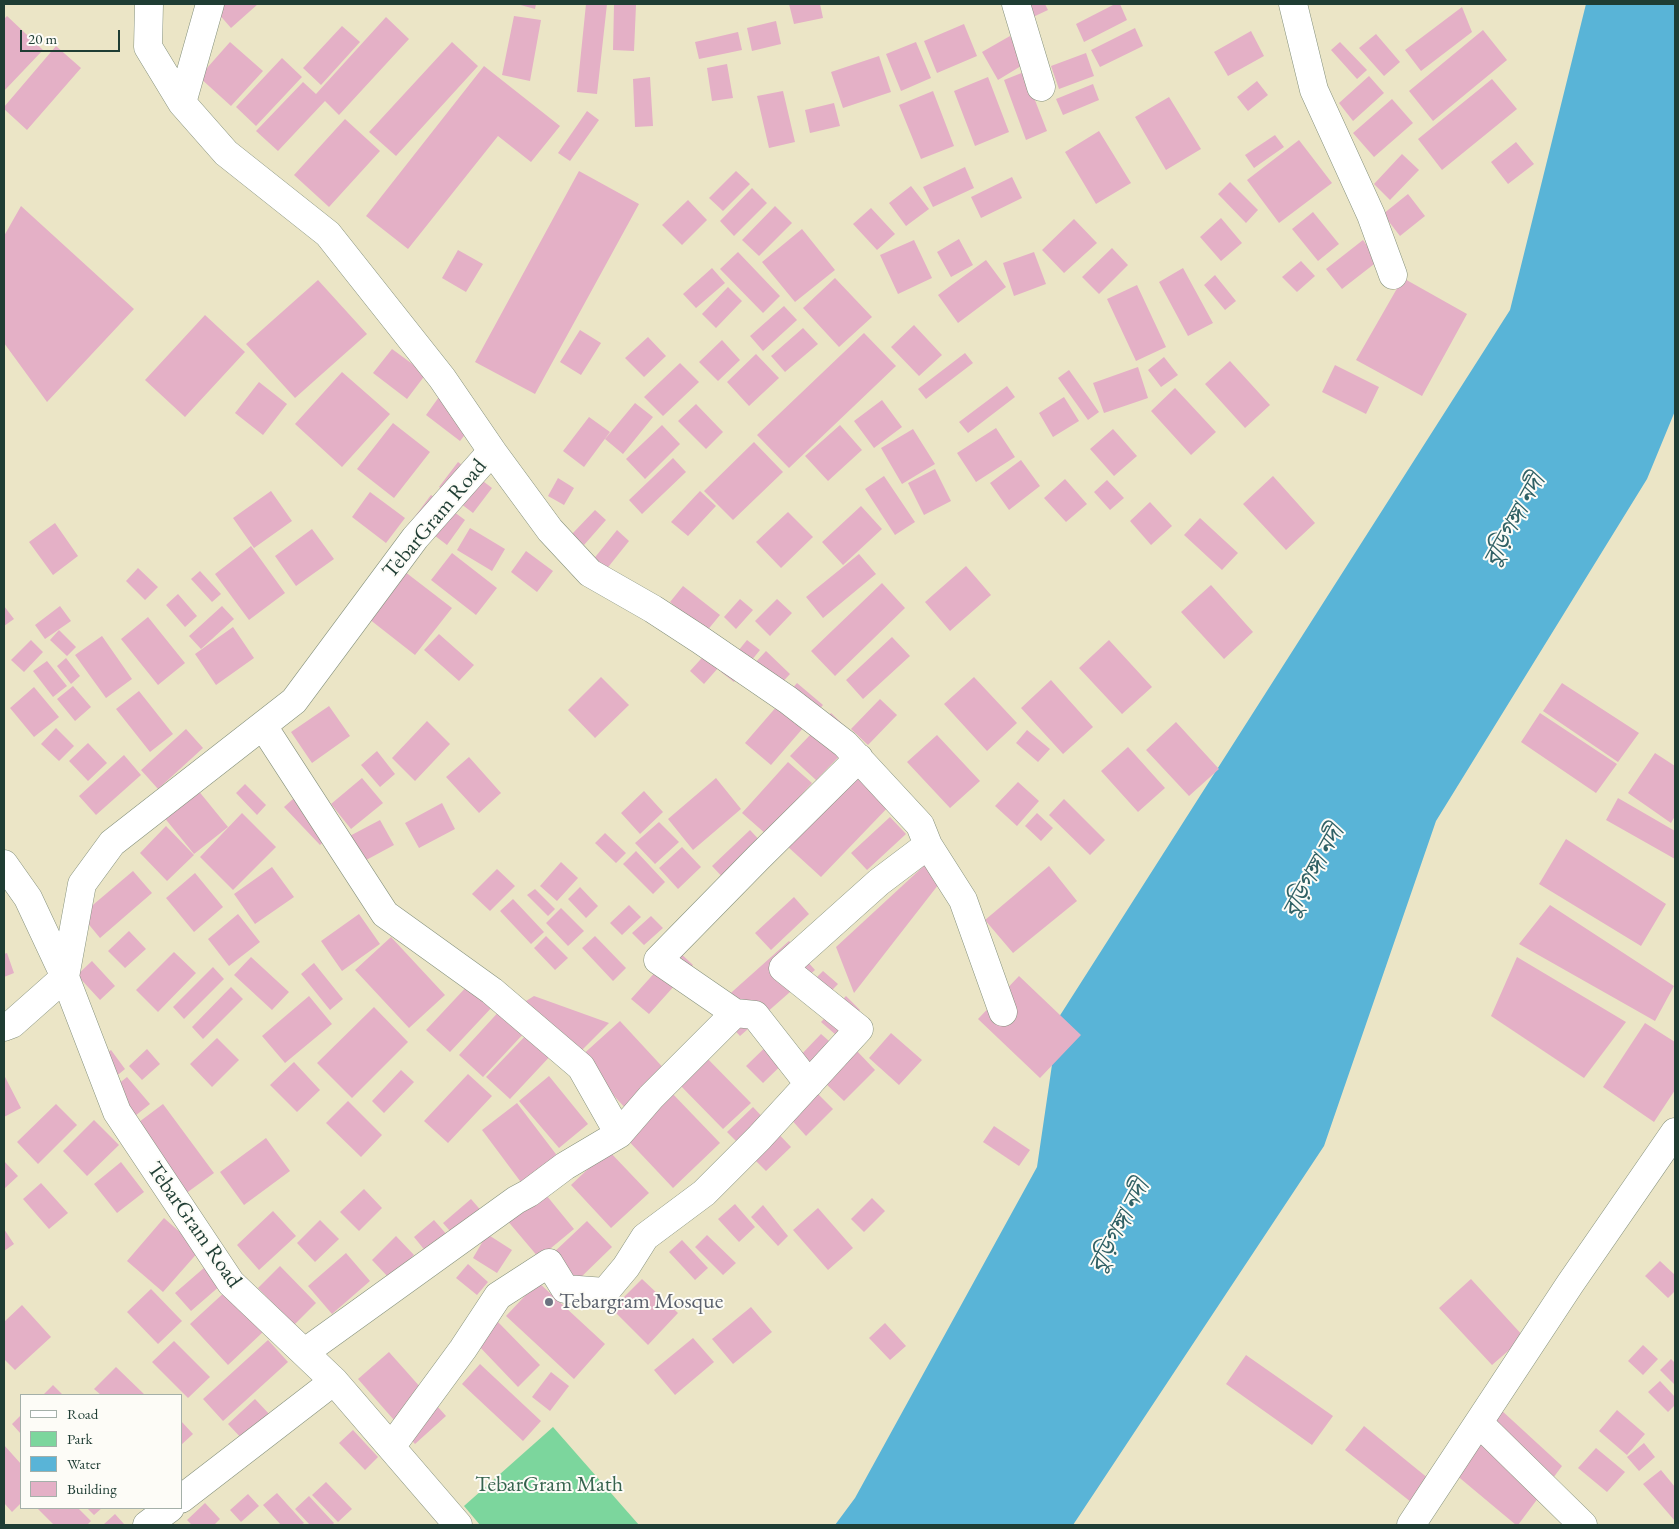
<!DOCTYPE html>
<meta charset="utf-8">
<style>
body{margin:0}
#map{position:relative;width:1679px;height:1529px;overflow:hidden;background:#ebe5c6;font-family:"EB Garamond",serif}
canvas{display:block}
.frame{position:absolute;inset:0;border:5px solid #1f3d34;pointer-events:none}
.legend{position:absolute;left:20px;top:1394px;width:162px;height:115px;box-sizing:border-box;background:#fdfcf7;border:1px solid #a4b0a9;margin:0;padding:6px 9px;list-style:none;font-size:15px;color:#1f3d34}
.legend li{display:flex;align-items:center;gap:10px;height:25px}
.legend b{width:25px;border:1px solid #a4b0a9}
.scale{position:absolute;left:20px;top:30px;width:100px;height:22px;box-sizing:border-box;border:2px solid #1f3d34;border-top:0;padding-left:6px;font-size:15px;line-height:18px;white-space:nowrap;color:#1f3d34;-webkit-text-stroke:4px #fdfcf7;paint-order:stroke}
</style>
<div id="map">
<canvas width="1679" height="1529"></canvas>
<div class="frame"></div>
<ul class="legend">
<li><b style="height:6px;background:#fff"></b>Road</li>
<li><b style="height:14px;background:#7cd69d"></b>Park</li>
<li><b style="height:14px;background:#59b4d7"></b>Water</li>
<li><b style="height:14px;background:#e4b0c6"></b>Building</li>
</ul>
<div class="scale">20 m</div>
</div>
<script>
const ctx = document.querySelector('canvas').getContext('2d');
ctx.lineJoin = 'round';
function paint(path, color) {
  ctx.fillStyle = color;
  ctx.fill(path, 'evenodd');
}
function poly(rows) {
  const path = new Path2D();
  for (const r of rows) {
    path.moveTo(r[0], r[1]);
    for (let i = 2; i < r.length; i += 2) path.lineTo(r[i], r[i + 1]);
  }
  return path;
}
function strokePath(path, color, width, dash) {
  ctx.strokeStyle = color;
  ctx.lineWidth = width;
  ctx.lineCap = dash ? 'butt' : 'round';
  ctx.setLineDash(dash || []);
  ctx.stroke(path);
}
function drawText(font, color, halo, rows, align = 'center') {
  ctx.font = font + ' "EB Garamond","Noto Serif Bengali",serif';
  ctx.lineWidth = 4;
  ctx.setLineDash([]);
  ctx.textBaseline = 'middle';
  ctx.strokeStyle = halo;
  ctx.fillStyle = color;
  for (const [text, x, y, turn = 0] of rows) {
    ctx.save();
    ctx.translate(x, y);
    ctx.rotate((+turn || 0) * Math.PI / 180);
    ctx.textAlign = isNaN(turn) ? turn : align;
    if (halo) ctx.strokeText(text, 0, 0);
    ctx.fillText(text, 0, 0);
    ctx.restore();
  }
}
const green = poly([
 [553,1427,639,1525,480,1525,464,1506]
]);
const water = poly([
 [1586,4,1675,4,1675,411,1647,479,1436,821,1324,1146,1073,1525,835,1525,855,1498,1037,1167,1059,1017,1510,310]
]);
const building = poly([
 [210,4,258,4,231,28],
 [517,4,536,4,535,9],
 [586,4,607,4,597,94,577,92],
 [789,4,820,4,823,18,794,24],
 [1008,4,1045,4,1048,10,1018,24],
 [1115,4,1120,4,1127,20,1084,42,1076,24],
 [614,5,636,5,634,51,613,50],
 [1462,7,1472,32,1421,71,1405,50],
 [7,16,43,50,4,91,4,19],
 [514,16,541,20,530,81,502,75],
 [386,17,409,39,339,115,325,101,278,151,256,131,303,82,316,94],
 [776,21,781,44,752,51,747,28],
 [964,24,977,56,937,73,924,41],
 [342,26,360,42,321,85,303,68],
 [1135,28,1143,46,1100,67,1091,50],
 [1483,30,1507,60,1433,121,1409,91],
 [1251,31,1264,56,1228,76,1214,52],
 [738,32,742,50,699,59,695,42],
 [1376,34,1400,62,1384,76,1359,48],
 [1010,36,1026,63,998,80,982,52],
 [230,42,263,71,231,106,199,77],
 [452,42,478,66,396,156,369,132],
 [916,42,931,78,901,91,886,54],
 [1340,42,1367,70,1357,79,1331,50],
 [56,46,81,68,27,130,4,109,4,107],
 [1086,53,1094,76,1059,89,1051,66],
 [879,56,891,92,843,108,831,72],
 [282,58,302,77,256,126,236,107],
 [727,64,733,98,712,101,707,68],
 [484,66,560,126,531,162,498,136,408,249,366,216],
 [1024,72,1047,131,1026,140,1004,80],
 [1369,76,1384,93,1353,121,1339,103],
 [650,77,653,126,635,127,633,79],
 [988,77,1009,132,975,146,954,91],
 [1492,79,1517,109,1442,170,1418,139],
 [1257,81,1268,95,1248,111,1237,97],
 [1093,84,1099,100,1063,115,1056,99],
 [783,91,795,142,769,148,757,96],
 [933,91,954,146,921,159,899,105],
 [1169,97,1201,149,1166,170,1135,117],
 [1392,99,1413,123,1374,157,1353,133],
 [834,103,840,126,810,133,805,110],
 [587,111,599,120,570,161,558,153],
 [345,119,380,151,329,207,294,175],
 [1099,131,1131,183,1096,204,1065,152],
 [1275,135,1284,147,1254,168,1245,155],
 [1299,140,1332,183,1279,223,1247,180],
 [1516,142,1534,164,1508,184,1491,162],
 [1402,154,1419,170,1390,200,1374,184],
 [965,167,974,188,933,207,923,187],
 [579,171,639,204,535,394,475,362],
 [736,171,750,184,723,211,709,198],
 [1012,177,1022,198,981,218,971,197],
 [1230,182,1258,210,1246,223,1218,194],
 [911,186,929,209,906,226,889,203],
 [752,188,767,203,734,236,720,221],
 [1408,194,1425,216,1400,236,1383,214],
 [688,200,707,220,682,245,662,225],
 [21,206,134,309,47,402,4,343,4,236],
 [775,206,792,223,759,256,742,240],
 [871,208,895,234,877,250,853,224],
 [1313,212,1339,244,1318,261,1292,229],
 [1221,218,1242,243,1221,261,1200,237],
 [1074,219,1097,243,1064,273,1042,250],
 [802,229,835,270,795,302,762,262],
 [959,239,973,265,951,277,937,252],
 [914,240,932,278,898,294,880,255],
 [1363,240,1378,261,1342,289,1326,269],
 [1112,248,1128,265,1099,294,1082,277],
 [458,250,483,264,466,292,442,278],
 [738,252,780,296,763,313,720,269],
 [1034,252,1046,284,1014,296,1003,263],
 [986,260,1006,287,958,323,938,295],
 [1301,261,1315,276,1297,292,1282,277],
 [712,268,725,283,696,308,683,294],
 [1183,268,1213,323,1188,336,1159,282],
 [1215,275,1236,301,1225,310,1204,285],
 [835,278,872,317,839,347,803,308],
 [1403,278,1467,314,1422,396,1356,360],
 [318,280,367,334,295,398,246,344],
 [1137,285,1166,347,1136,361,1107,299],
 [728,287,742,301,716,328,702,314],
 [784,306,797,320,763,351,750,336],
 [205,315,245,352,185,417,145,380],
 [914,325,942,355,919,376,891,347],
 [803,328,818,344,785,372,771,356],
 [580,330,601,343,581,375,560,362],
 [864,333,896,366,789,468,757,435],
 [648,337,666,356,644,377,625,358],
 [722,340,740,360,718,381,699,362],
 [392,349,426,374,407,399,373,373],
 [965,353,973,363,926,399,918,389],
 [756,354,779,378,749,406,727,382],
 [1164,357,1178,375,1161,387,1148,370],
 [1230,361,1270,405,1245,428,1205,384],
 [680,363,699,382,663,416,644,397],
 [1335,365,1379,387,1366,414,1322,392],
 [1138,367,1148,398,1104,413,1093,383],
 [1069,370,1099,412,1088,420,1058,378],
 [342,372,390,414,342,467,295,424],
 [259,382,287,404,263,435,235,413],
 [1007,386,1015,397,968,433,959,422],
 [1175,388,1216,432,1191,455,1151,411],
 [444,390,479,416,460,441,426,415],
 [1064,397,1079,421,1053,437,1039,413],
 [882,400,902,427,874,448,854,421],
 [635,403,653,417,623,454,605,439],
 [696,404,723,432,706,449,678,421],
 [589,417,610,432,584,467,563,451],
 [393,423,430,452,394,498,357,469],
 [662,425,680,444,645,479,626,459],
 [840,425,862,450,828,481,805,456],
 [996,428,1015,457,976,482,957,453],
 [913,429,935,464,902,484,881,448],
 [1113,429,1137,456,1114,476,1090,449],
 [754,442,783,472,733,520,704,491],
 [673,458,686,472,642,514,629,500],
 [1021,460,1040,486,1009,510,990,483],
 [458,462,492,488,473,513,439,487],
 [935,469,951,501,924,515,908,483],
 [884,476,915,522,895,535,865,489],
 [1273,476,1315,523,1286,550,1243,504],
 [558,478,574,488,564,505,548,496],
 [1065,479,1087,504,1066,522,1044,498],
 [1107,480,1124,498,1110,510,1094,492],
 [271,491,292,521,254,548,233,518],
 [700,491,716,506,688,536,671,522],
 [370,492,405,518,386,543,352,517],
 [431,495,465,520,447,545,413,519],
 [1150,502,1172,526,1151,545,1130,521],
 [861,506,882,529,843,565,822,542],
 [595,510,606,520,584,545,572,534],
 [788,512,813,537,781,568,756,542],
 [1200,518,1238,553,1222,570,1184,535],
 [55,523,78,556,53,575,29,542],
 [470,528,505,549,492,571,457,550],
 [312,529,334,559,296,586,275,556],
 [617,530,629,541,605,571,592,561],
 [251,546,285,593,249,620,215,574],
 [526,551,553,571,537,592,511,572],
 [452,553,497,588,476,615,431,580],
 [859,554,876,574,823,618,806,597],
 [966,566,991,595,950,631,925,602],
 [138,568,158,587,145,600,126,581],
 [400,568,452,608,415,655,364,615],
 [200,571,221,594,212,602,191,579],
 [882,583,905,608,835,676,811,651],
 [1211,585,1253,632,1224,659,1181,612],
 [683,586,720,615,706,632,670,602],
 [178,594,197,616,185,627,166,605],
 [740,599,753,610,736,629,724,617],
 [777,599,792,613,770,636,755,621],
 [4,606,14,619,4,626],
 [60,606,71,621,45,639,35,625],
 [222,606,234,619,201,649,189,636],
 [148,617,185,663,158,685,121,639],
 [233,627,254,658,216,685,195,654],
 [59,630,76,647,67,656,50,640],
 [439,634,474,665,459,681,424,650],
 [102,636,132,679,106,698,75,655],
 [892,637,910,656,863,699,846,680],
 [719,639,733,651,704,684,690,671],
 [31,640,43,652,24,672,11,660],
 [747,640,760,650,734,682,721,672],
 [1109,640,1152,687,1122,714,1079,668],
 [766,651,790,674,778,687,754,664],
 [66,658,80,676,71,684,57,666],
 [47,661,67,686,53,697,33,671],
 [601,677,629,705,595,738,568,710],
 [974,677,1017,723,987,751,944,704],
 [1051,680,1093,727,1063,754,1021,708],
 [797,683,823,705,771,765,745,743],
 [1562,683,1639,733,1618,762,1543,711],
 [73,686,91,707,75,721,57,699],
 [34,687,59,717,34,737,10,708],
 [139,691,173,734,150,752,116,709],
 [880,699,897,715,868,745,851,729],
 [329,706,350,736,312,763,291,732],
 [831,713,857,738,816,780,790,756],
 [1540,713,1617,764,1596,793,1521,742],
 [427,721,450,744,415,781,392,758],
 [1176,722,1219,769,1189,796,1146,750],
 [56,728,74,746,59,761,41,744],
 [186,729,203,748,158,789,141,770],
 [1027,730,1050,749,1038,762,1016,743],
 [937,735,980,781,950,808,907,762],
 [88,743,107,763,88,781,69,761],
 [1128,747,1165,788,1138,812,1101,771],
 [377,751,395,774,380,787,361,765],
 [1655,753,1675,766,1675,816,1671,823,1628,793],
 [124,755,141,775,96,815,79,796],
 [469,757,501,793,479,813,446,777],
 [788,762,812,783,766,834,742,813],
 [860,769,894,801,821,877,787,846],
 [184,773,228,827,194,854,150,800],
 [362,778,383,803,351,829,331,804],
 [716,778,741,809,693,850,668,819],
 [1018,782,1039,801,1017,826,995,806],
 [245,784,266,805,257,815,236,793],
 [302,791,338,829,320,845,284,807],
 [644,791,663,812,640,834,621,813],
 [1618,798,1675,831,1675,859,1606,820],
 [1064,799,1105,840,1090,855,1049,815],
 [442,803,455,829,419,848,405,823],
 [242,813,276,847,233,890,200,857],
 [1037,813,1053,828,1041,841,1025,826],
 [890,817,906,834,867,870,851,853],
 [380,820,394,845,357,865,344,839],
 [659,822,679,842,655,864,635,843],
 [166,826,194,855,167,881,140,853],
 [750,830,765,846,727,882,712,866],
 [605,833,626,853,616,863,595,843],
 [1566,839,1666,904,1641,946,1539,884],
 [682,847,701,867,678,889,659,868],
 [636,851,665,882,653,894,623,864],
 [561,862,578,878,557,901,540,886],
 [927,863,942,880,854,993,836,947],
 [1049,866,1077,901,1013,953,985,920],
 [272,867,294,897,255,924,234,894],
 [497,869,515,886,490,911,472,894],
 [133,871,152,893,100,938,81,915],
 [195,873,223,907,194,932,166,898],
 [580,887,598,906,586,918,568,899],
 [535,889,555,909,548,916,527,895],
 [794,897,809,914,771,950,755,933],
 [513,899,544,932,531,944,500,911],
 [629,905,641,917,622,935,610,923],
 [1550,905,1674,986,1655,1021,1519,944],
 [561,908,584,931,568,946,546,923],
 [238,914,260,942,229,966,208,939],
 [359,914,380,944,342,971,321,941],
 [651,916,663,928,644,945,632,933],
 [129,931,146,949,125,968,108,951],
 [546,936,568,958,555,970,534,948],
 [595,936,626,968,613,981,582,948],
 [391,937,445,995,409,1028,355,970],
 [789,941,815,970,740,1036,714,1008],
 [676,949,693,965,649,1014,631,999],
 [174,952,196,973,158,1012,136,990],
 [7,953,14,973,4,977,4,954],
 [251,957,289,992,272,1010,234,975],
 [1517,957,1626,1022,1584,1078,1491,1016],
 [92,961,115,986,100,1000,77,975],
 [314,963,343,999,330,1010,301,974],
 [213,967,224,979,184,1019,173,1007],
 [823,971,838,984,813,1010,798,996],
 [1019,976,1081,1035,1040,1078,978,1019],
 [470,983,494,1005,450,1052,426,1030],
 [231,987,243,999,203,1039,192,1027],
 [309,996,332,1024,285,1063,262,1036],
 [534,996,609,1023,577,1055,518,1006],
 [846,996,860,1010,836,1035,821,1022],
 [374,1007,408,1042,352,1098,317,1063],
 [503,1007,527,1030,483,1077,459,1055],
 [620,1021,669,1074,629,1112,579,1058],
 [1645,1023,1675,1042,1675,1090,1654,1122,1603,1087],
 [531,1030,554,1052,510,1099,486,1077],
 [780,1033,797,1050,763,1083,746,1066],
 [891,1033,922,1060,899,1085,869,1058],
 [821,1034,836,1047,812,1073,797,1059],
 [217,1038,239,1060,212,1087,190,1064],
 [147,1049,160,1064,142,1080,129,1066],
 [111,1050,125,1069,114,1078,99,1059],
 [856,1050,875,1070,844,1101,824,1082],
 [702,1053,751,1103,723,1129,675,1080],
 [294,1062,320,1090,297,1112,270,1085],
 [401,1070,414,1082,384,1113,372,1101],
 [468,1074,492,1096,448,1143,424,1121],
 [4,1075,21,1108,4,1117],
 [549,1076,588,1124,559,1148,519,1101],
 [127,1077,150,1104,135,1116,112,1089],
 [670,1091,720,1143,673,1188,623,1135],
 [816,1092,833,1109,806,1136,789,1117],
 [348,1101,382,1135,361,1157,326,1123],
 [517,1103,565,1166,529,1193,482,1130],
 [56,1104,77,1125,38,1164,17,1142],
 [163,1104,214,1173,185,1194,135,1125],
 [753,1107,791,1147,766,1171,727,1132],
 [94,1120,119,1145,87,1176,63,1151],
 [994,1126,1030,1150,1019,1166,983,1142],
 [266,1138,290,1171,244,1205,220,1172],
 [608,1150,649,1193,611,1228,571,1185],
 [4,1161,18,1176,4,1189],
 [121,1162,144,1192,117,1213,94,1184],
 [41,1183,68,1213,49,1229,23,1199],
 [364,1189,382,1208,359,1231,340,1212],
 [542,1190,574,1229,539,1258,506,1219],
 [872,1198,885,1211,864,1232,851,1219],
 [471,1199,484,1214,456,1238,443,1223],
 [735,1204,755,1227,739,1242,718,1219],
 [763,1205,788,1236,778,1246,751,1217],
 [818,1208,853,1248,828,1270,793,1230],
 [273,1211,296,1236,259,1270,237,1245],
 [164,1218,200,1250,163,1292,127,1261],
 [320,1220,339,1239,315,1262,297,1243],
 [434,1220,448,1236,427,1253,414,1237],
 [587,1221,612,1247,576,1282,551,1255],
 [4,1229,14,1244,4,1251],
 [487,1234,512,1250,497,1273,473,1258],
 [707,1235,736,1263,723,1275,695,1247],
 [396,1236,414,1255,390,1279,372,1260],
 [682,1240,708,1268,695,1280,669,1252],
 [346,1253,370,1281,332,1314,308,1286],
 [1660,1261,1675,1275,1675,1291,1668,1298,1645,1276],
 [468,1264,488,1282,477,1295,456,1278],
 [280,1266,316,1303,294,1325,258,1288],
 [205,1267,221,1285,191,1311,175,1293],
 [642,1279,678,1313,648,1345,612,1309],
 [1471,1279,1524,1337,1492,1365,1439,1308],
 [538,1282,605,1344,574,1379,506,1316],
 [151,1289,182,1321,158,1344,127,1312],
 [227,1290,264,1331,228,1365,190,1324],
 [22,1305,51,1337,15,1370,4,1359,4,1322],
 [751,1307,772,1332,733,1364,712,1339],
 [498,1322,540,1365,518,1387,476,1343],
 [885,1323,906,1346,890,1360,869,1338],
 [693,1338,714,1362,675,1395,654,1370],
 [268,1340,288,1362,223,1421,203,1399],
 [174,1341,210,1377,188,1398,152,1362],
 [1643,1345,1658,1359,1643,1375,1628,1361],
 [389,1352,446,1416,415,1444,358,1379],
 [1246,1355,1333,1416,1312,1445,1226,1384],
 [1671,1359,1675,1363,1675,1385,1660,1370],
 [480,1364,541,1421,523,1441,462,1384],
 [116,1367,145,1395,101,1395,94,1389],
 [551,1372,569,1386,550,1411,532,1397],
 [1660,1381,1675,1397,1675,1405,1668,1412,1648,1392],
 [53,1385,63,1395,43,1395],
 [255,1399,271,1416,244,1441,228,1424],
 [1500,1409,1562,1466,1518,1525,1516,1525,1455,1474],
 [1617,1410,1645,1434,1627,1455,1599,1431],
 [21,1415,21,1434,12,1424],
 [181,1421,193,1434,181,1445],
 [1364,1426,1429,1479,1411,1502,1345,1450],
 [353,1430,378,1457,365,1470,339,1443],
 [1644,1443,1655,1457,1639,1471,1627,1457],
 [4,1445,21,1464,21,1503,12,1512,4,1503],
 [1596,1448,1625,1472,1607,1492,1578,1468],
 [1661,1470,1675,1487,1675,1521,1643,1484],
 [326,1482,352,1509,338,1522,312,1495],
 [277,1493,304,1523,301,1525,281,1525,263,1505],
 [248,1494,259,1506,241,1522,230,1510],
 [309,1496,334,1523,332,1525,310,1525,295,1509],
 [205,1503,220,1519,214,1525,192,1525,187,1520],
 [37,1508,78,1508,91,1521,87,1525,54,1525],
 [87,1508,102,1508,94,1515],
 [115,1514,124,1524,123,1525,103,1525]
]);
const minor = poly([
 [149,4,148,47,182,103,226,153,328,234,442,378,492,451,550,530,590,573,653,609,699,639,788,700,845,744,920,825,928,845,963,900,1003,1012],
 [1016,4,1041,87],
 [1293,4,1314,90,1371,215,1393,275],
 [182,103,210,4],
 [263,726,385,914,492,991,581,1067,619,1134],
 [4,864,28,898,65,977,117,1112,231,1283,334,1381,458,1525],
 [4,1027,12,1024,65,977,82,884,112,843,294,701,415,538,492,451],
 [809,1084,755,1015,735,1013,658,960,758,858,859,758],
 [305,1352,516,1200,529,1193,565,1166,619,1134,651,1097,735,1013],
 [1479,1423,1583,1525],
 [391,1447,463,1349,498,1296,549,1263,565,1289,605,1292,626,1267,645,1237,704,1193,759,1138,859,1029,783,968,879,882,928,845],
 [181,1499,334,1381],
 [147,1525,170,1508],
 [1411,1525,1570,1284,1675,1132]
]);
const markers = [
 [549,1302,5,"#6b7280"]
];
const streetNames = [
 ["TebarGram Road",435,519,-50],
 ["TebarGram Road",194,1225,55]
];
const worshipNames = [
 ["Tebargram Mosque",559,1302]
];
const parkNames = [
 ["TebarGram Math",549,1485]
];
const waterNames = [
 ["বুড়িগঙ্গা নদী",1515,521,-61],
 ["বুড়িগঙ্গা নদী",1314,872,-61],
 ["বুড়িগঙ্গা নদী",1120,1227,-62]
];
paint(green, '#7cd69d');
paint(water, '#59b4d7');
paint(building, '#e4b0c6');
strokePath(minor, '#85917d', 29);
strokePath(minor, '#fff', 28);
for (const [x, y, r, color] of markers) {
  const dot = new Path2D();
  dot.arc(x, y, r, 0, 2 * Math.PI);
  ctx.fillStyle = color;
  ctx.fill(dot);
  strokePath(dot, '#fdfcf7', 2);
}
drawText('22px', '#1f3d34', '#fdfcf7', streetNames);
drawText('22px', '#5b616d', '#fdfcf7', worshipNames, 'left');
drawText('22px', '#36634e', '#fdfcf7', parkNames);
drawText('italic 24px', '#306165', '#fdfcf7', waterNames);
</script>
